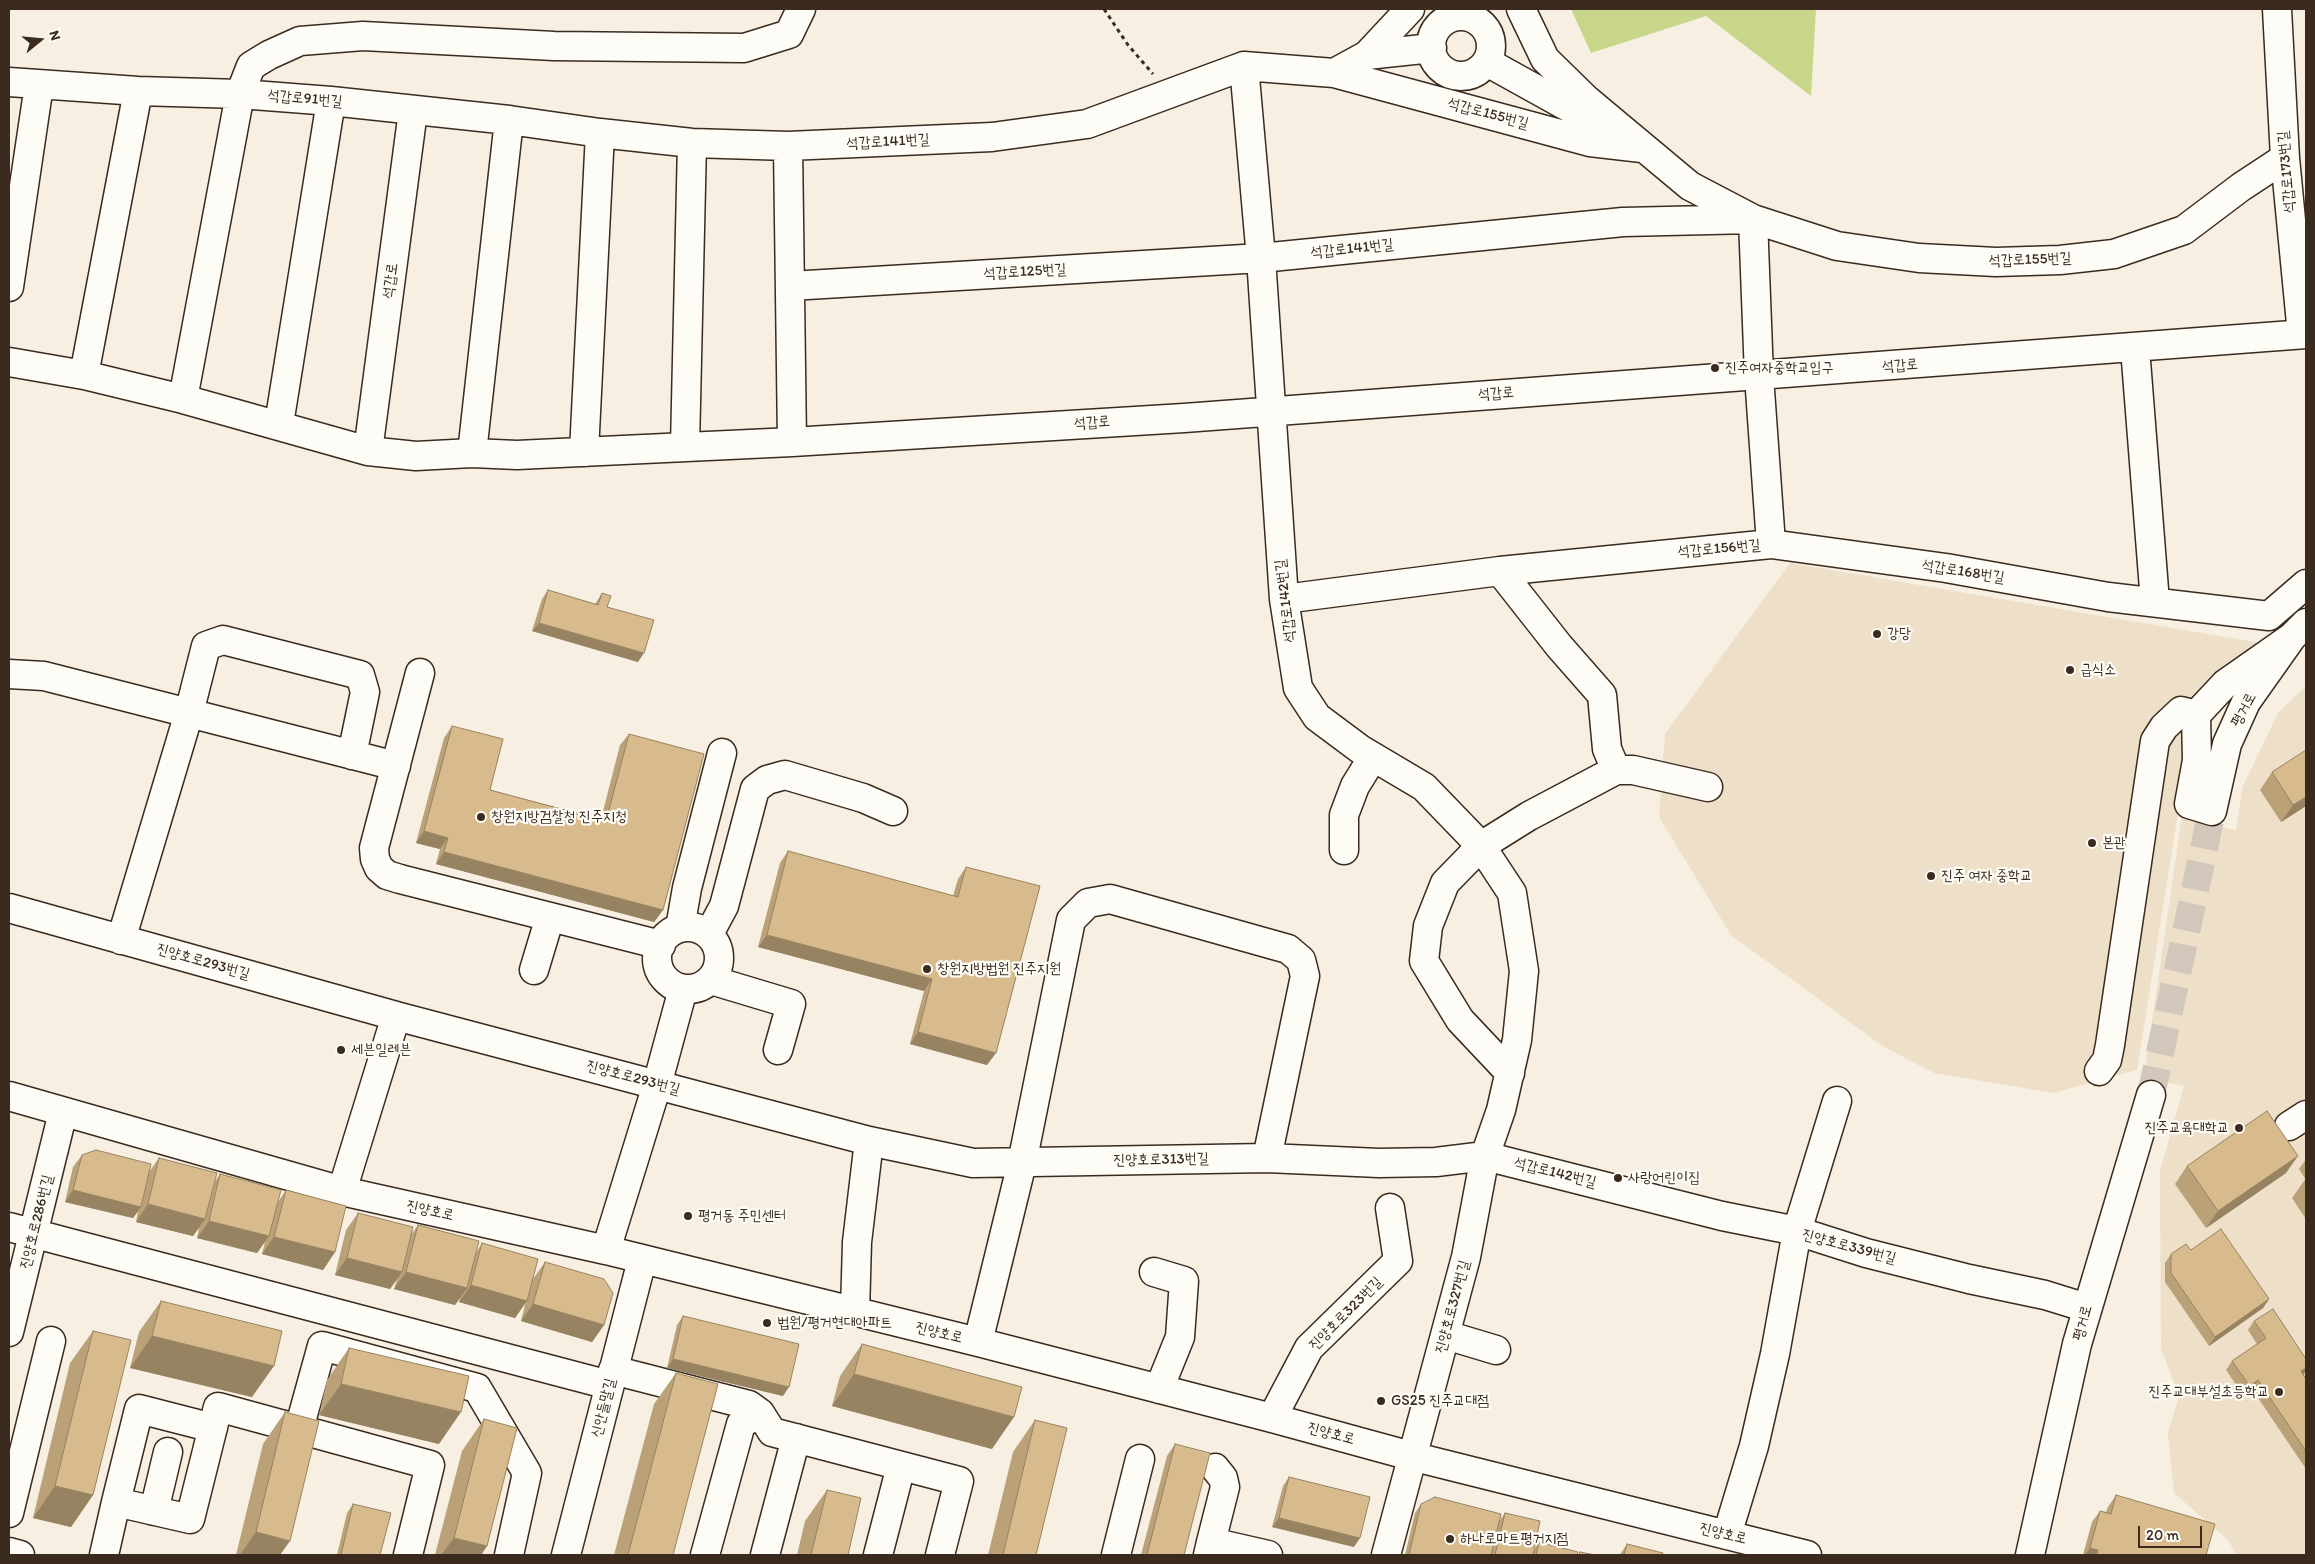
<!DOCTYPE html>
<meta charset="utf-8">
<style>
body{margin:0}
#map{position:relative;width:2315px;height:1564px;overflow:hidden;background:#f6efe2;font-family:Itim,sans-serif}
canvas{display:block}
.frame{position:absolute;inset:0;border:10px solid #3b2a1e;pointer-events:none}
.north{position:absolute;left:15px;top:15px;width:50px;height:50px;-webkit-text-stroke:4px #fdfcf7;paint-order:stroke;rotate:73deg;font-size:14px;font-weight:700;line-height:20px;text-align:center;color:#3b2a1e}
.north::after{content:'';display:block;margin:auto;width:18px;height:22px;background:#3b2a1e;clip-path:polygon(50% 0,100% 100%,50% 72%,0 100%)}
.scale{position:absolute;left:2138px;top:1526px;width:64px;height:22px;box-sizing:border-box;border:2px solid #3b2a1e;border-top:0;padding-left:6px;font-size:15px;line-height:18px;white-space:nowrap;color:#3b2a1e;-webkit-text-stroke:4px #fdfcf7;paint-order:stroke}
</style>
<div id="map">
<canvas width="2315" height="1564"></canvas>
<div class="frame"></div>
<div class="north">N</div>
<div class="scale">20 m</div>
</div>
<script>
const ctx = document.querySelector('canvas').getContext('2d');
ctx.lineJoin = 'round';
function paint(path, color) {
  ctx.fillStyle = color;
  ctx.fill(path, 'evenodd');
}
function poly(rows) {
  const path = new Path2D();
  for (const r of rows) {
    if (r.length === 3) {
      path.moveTo(r[0] + r[2], r[1]);
      path.arc(r[0], r[1], r[2], 0, 2 * Math.PI);
      continue;
    }
    path.moveTo(r[0], r[1]);
    for (let i = 2; i < r.length; i += 2) path.lineTo(r[i], r[i + 1]);
  }
  return path;
}
function strokePath(path, color, width, dash) {
  ctx.strokeStyle = color;
  ctx.lineWidth = width;
  ctx.lineCap = dash ? 'butt' : 'round';
  ctx.setLineDash(dash || []);
  ctx.stroke(path);
}
function drawText(font, color, halo, rows, align = 'center') {
  ctx.font = font + ' Itim,"Poor Story",sans-serif';
  ctx.lineWidth = 4.5;
  ctx.setLineDash([]);
  ctx.textBaseline = 'middle';
  ctx.strokeStyle = halo;
  ctx.fillStyle = color;
  for (const [text, x, y, turn = 0] of rows) {
    ctx.save();
    ctx.translate(x, y);
    ctx.rotate((+turn || 0) * Math.PI / 180);
    ctx.textAlign = isNaN(turn) ? turn : align;
    if (halo) ctx.strokeText(text, 0, 0);
    ctx.fillText(text, 0, 0);
    ctx.restore();
  }
}
const built = poly([
 [1790,563,2260,643,2187,757,2137,1070,2053,1093,1934,1073,1884,1047,1731,935,1659,817,1665,734],
 [2306,686,2306,1555,2237,1555,2227,1539,2174,1493,2168,1433,2179,1396,2161,1349,2160,1171,2184,1086,2144,1077,2182,815,2236,831,2243,786,2278,713]
]);
const green = poly([
 [1571,9,1816,9,1811,96,1706,16,1591,53]
]);
const minorTunnel = poly([
 [2151,1095,2212,811]
]);
const path = poly([
 [1104,9,1128,45,1153,74]
]);
const minor = poly([
 [1521,9,1545,59,1587,100,1690,186,1753,219,1837,246,1919,258,1996,262,2060,260,2114,254,2184,230,2241,187,2285,158],
 [2277,9,2285,158,2302,334],
 [1461,46,30],
 [1367,55,1432,48],
 [1487,62,1597,123],
 [1244,66,1261,258,1284,599,1298,688,1317,717,1360,749,1424,787,1481,846,1512,893,1524,971,1517,1040,1501,1110,1485,1156,1466,1257,1386,1555],
 [1334,73,1367,55,1410,9],
 [9,82,138,91,240,94,331,101,509,120,600,133,692,143,788,146,992,137,1087,124,1244,66,1334,73,1590,142,1642,148],
 [788,146,792,442],
 [790,286,1261,258,1623,222,1753,219,1759,376,1771,544,1500,571,1284,599],
 [9,287,39,85],
 [2135,348,2155,602],
 [9,362,84,375,183,399,368,451,416,456,472,453,517,455,792,442,1184,418,2306,334],
 [84,375,138,91],
 [183,399,240,94,251,66,269,55,300,41,363,36,554,46,744,48,789,34,801,9],
 [279,424,331,101],
 [685,446,692,143],
 [368,451,413,111],
 [584,452,600,133],
 [472,453,509,120],
 [1771,544,1946,568,2108,597,2269,616,2306,584],
 [1500,571,1559,646,1602,695,1607,749,1616,770],
 [420,673,374,848,375,859,379,868,387,875,400,879,661,945],
 [9,674,44,676,396,766],
 [2196,715,2197,760,2189,804,2212,811,2227,744,2246,702,2292,637,2306,623],
 [1344,850,1344,815,1355,786,1373,757],
 [9,908,396,1016,342,1191],
 [688,958,31],
 [680,928,687,888,722,753],
 [709,934,724,906,755,789,767,780,785,775,863,798,893,811],
 [121,940,189,713,206,646,223,640,360,675,365,692,352,755],
 [534,970,550,917],
 [711,980,791,1004,778,1050],
 [396,1016,869,1141,973,1163,1267,1158,1379,1163,1436,1162,1485,1156,1722,1216,1797,1231,1866,1253,1969,1279,2045,1295,2087,1308],
 [2099,1071,2107,1060,2110,1045,2155,741,2164,727,2181,711,2196,715,2225,684,2292,637],
 [1510,1073,1460,1020,1424,961,1428,926,1445,883,1481,846,1529,816,1616,770,1633,770,1708,787],
 [9,1096,342,1191,606,1250,978,1342,1272,1418,1411,1456,1807,1555],
 [2289,1126,2306,1115],
 [9,1227,609,1385],
 [606,1250,657,1085,683,989],
 [1154,1272,1184,1281,1180,1337,1159,1389],
 [855,1312,857,1242,869,1141],
 [9,1332,63,1112],
 [1446,1335,1496,1350],
 [978,1342,1022,1163,1071,920,1088,903,1110,899,1288,949,1301,960,1305,976,1267,1158],
 [613,1370,749,1405,760,1413,772,1432,959,1481,940,1555],
 [1272,1418,1309,1348,1398,1261,1390,1208],
 [299,1429,322,1346,477,1388,527,1473,509,1555],
 [116,1502,139,1409,213,1428],
 [154,1511,168,1452],
 [9,1513,51,1341],
 [1727,1535,1754,1446,1775,1354,1797,1231,1837,1101],
 [1211,1542,1225,1487,1223,1478,1215,1468],
 [9,1552,20,1555],
 [104,1555,116,1502,190,1519,218,1407,430,1465,408,1555],
 [566,1555,642,1260],
 [705,1555,741,1424,760,1413],
 [765,1555,796,1438],
 [878,1555,901,1466],
 [1116,1555,1140,1459],
 [1208,1555,1211,1542,1268,1555],
 [2030,1555,2077,1344,2151,1095]
]);
const wall = poly([
 [548,590,595,604,602,593,607,607,638,662,532,631,542,599],
 [452,726,490,790,601,819,620,745,629,734,663,910,654,922,436,864,440,849,416,843,444,738],
 [2272,772,2306,806,2281,822,2260,790],
 [788,851,953,896,958,879,966,867,987,1065,910,1044,924,991,758,947,780,863],
 [82,1155,149,1172,159,1158,214,1183,220,1174,278,1202,286,1190,335,1252,323,1270,262,1254,265,1242,257,1253,197,1238,199,1228,193,1236,136,1222,138,1211,133,1218,65,1202,73,1167],
 [2306,1159,2306,1219,2292,1198,2304,1181,2306,1180,2299,1169],
 [2187,1166,2286,1173,2206,1228,2175,1184],
 [358,1213,411,1235,418,1225,476,1253,482,1243,533,1279,545,1262,604,1325,592,1342,521,1321,526,1301,515,1318,459,1302,460,1297,455,1305,394,1289,397,1279,390,1289,335,1275,346,1230],
 [2171,1254,2269,1299,2263,1308,2209,1346,2165,1282,2165,1263],
 [161,1301,252,1397,130,1368,139,1332],
 [683,1316,783,1396,667,1368,677,1325],
 [2254,1321,2304,1374,2303,1374,2306,1379,2306,1469,2252,1389,2243,1395,2226,1370,2232,1361,2257,1344,2248,1330],
 [93,1331,93,1495,71,1527,33,1518,70,1363],
 [862,1344,992,1449,832,1406,840,1376],
 [349,1348,439,1444,319,1415,327,1380],
 [676,1373,673,1555,614,1555,654,1404],
 [285,1412,280,1555,236,1555,263,1444],
 [484,1419,487,1546,481,1555,435,1555,462,1451],
 [1035,1420,1036,1555,988,1555,1013,1452],
 [1175,1444,1184,1555,1141,1555,1167,1456],
 [1289,1477,1354,1547,1272,1527,1283,1486],
 [827,1490,848,1555,797,1555,805,1521],
 [2116,1495,2206,1555,2083,1555,2092,1522,2100,1511,2106,1512,2108,1507],
 [353,1504,380,1555,337,1555,347,1513],
 [1421,1504,1500,1520,1505,1513,1534,1550,1539,1542,1577,1555,1405,1555,1415,1513],
 [1627,1544,1662,1555,1620,1555,1621,1553]
]);
const shadedWall = poly([
 [539,623,644,653,638,662,532,631],
 [2306,797,2306,806,2281,822,2293,805],
 [424,831,448,838,440,849,416,843],
 [444,852,663,910,654,922,436,864],
 [767,935,932,979,924,991,758,947],
 [918,1032,996,1053,987,1065,910,1044],
 [2298,1156,2286,1173,2206,1228,2218,1211],
 [73,1190,141,1207,133,1218,65,1202],
 [148,1204,205,1219,193,1236,136,1222],
 [209,1221,269,1236,257,1253,197,1238],
 [274,1237,335,1252,323,1270,262,1254],
 [347,1258,402,1272,390,1289,335,1275],
 [406,1272,467,1288,455,1305,394,1289],
 [471,1285,527,1301,515,1318,459,1302],
 [2269,1299,2263,1308,2209,1346,2215,1337],
 [533,1304,604,1325,592,1342,521,1321],
 [152,1336,274,1366,252,1397,130,1368],
 [673,1359,789,1387,783,1396,667,1368],
 [2306,1368,2306,1371,2304,1374,2295,1380,2301,1371],
 [854,1374,1014,1417,992,1449,832,1406],
 [2258,1380,2252,1389,2243,1395,2250,1386],
 [341,1384,461,1412,439,1444,319,1415],
 [55,1486,93,1495,71,1527,33,1518],
 [1279,1518,1360,1538,1354,1547,1272,1527],
 [256,1532,290,1541,280,1555,240,1555],
 [454,1538,487,1546,481,1555,441,1555],
 [2090,1548,2098,1550,2095,1555,2085,1555]
]);
const building = poly([
 [548,590,598,605,602,593,611,596,607,607,654,620,644,653,539,623,548,590],
 [452,726,503,739,490,790,606,821,629,734,704,754,663,910,444,852,448,838,424,831,452,726],
 [2306,750,2306,797,2293,805,2272,772,2306,750],
 [788,851,958,897,966,867,1040,886,996,1053,918,1032,932,979,767,935,788,851],
 [2267,1111,2298,1156,2218,1211,2187,1166,2267,1111],
 [96,1150,151,1164,141,1207,73,1190,82,1155,96,1150],
 [159,1158,217,1173,205,1219,148,1204,159,1158],
 [220,1174,281,1190,269,1236,209,1221,220,1174],
 [286,1190,346,1206,335,1252,274,1237,286,1190],
 [358,1213,413,1227,402,1272,347,1258,358,1213],
 [418,1225,479,1241,467,1288,406,1272,418,1225],
 [2221,1229,2269,1299,2215,1337,2171,1273,2171,1254,2186,1244,2191,1250,2221,1229],
 [482,1243,538,1259,527,1301,471,1285,482,1243],
 [545,1262,604,1279,613,1293,604,1325,533,1304,545,1262],
 [161,1301,282,1331,274,1366,152,1336,161,1301],
 [2273,1309,2306,1359,2306,1368,2301,1371,2306,1379,2306,1451,2258,1380,2250,1386,2232,1361,2266,1338,2254,1321,2273,1309],
 [683,1316,799,1344,789,1387,673,1359,683,1316],
 [93,1331,131,1340,93,1495,55,1486,93,1331],
 [862,1344,1022,1387,1014,1417,854,1374,862,1344],
 [349,1348,469,1376,461,1412,341,1384,349,1348],
 [676,1373,718,1384,673,1555,628,1555,676,1373],
 [285,1412,319,1421,290,1541,256,1532,285,1412],
 [484,1419,517,1428,487,1546,454,1538,484,1419],
 [1035,1420,1067,1428,1036,1555,1003,1555,1035,1420],
 [1175,1444,1210,1453,1184,1555,1147,1555,1175,1444],
 [1289,1477,1370,1497,1360,1538,1279,1518,1289,1477],
 [827,1490,861,1498,848,1555,811,1555,827,1490],
 [2116,1495,2215,1524,2206,1555,2097,1555,2098,1550,2090,1548,2100,1511,2111,1514,2116,1495],
 [1435,1497,1501,1514,1491,1555,1409,1555,1421,1504,1435,1497],
 [353,1504,391,1513,380,1555,341,1555,353,1504],
 [1505,1513,1540,1521,1533,1555,1495,1555,1505,1513],
 [1539,1542,1578,1552,1577,1555,1536,1555,1539,1542],
 [1627,1544,1663,1553,1662,1555,1624,1555,1627,1544],
 [1580,1552,1595,1555,1579,1555,1580,1552]
]);
const markers = [
 [1715,368,5,"#3b2a1e"],
 [1877,634,5,"#3b2a1e"],
 [2070,670,5,"#3b2a1e"],
 [481,817,5,"#3b2a1e"],
 [2092,843,5,"#3b2a1e"],
 [1931,876,5,"#3b2a1e"],
 [927,969,5,"#3b2a1e"],
 [341,1050,5,"#3b2a1e"],
 [2239,1128,5,"#3b2a1e"],
 [1618,1178,5,"#3b2a1e"],
 [688,1216,5,"#3b2a1e"],
 [767,1323,5,"#3b2a1e"],
 [2279,1392,5,"#3b2a1e"],
 [1381,1401,5,"#3b2a1e"],
 [1450,1539,5,"#3b2a1e"]
];
const streetNames = [
 ["석갑로91번길",305,99,5],
 ["석갑로155번길",1488,114,15],
 ["석갑로141번길",888,142,-3],
 ["석갑로173번길",2287,172,-95],
 ["석갑로141번길",1352,249,-6],
 ["석갑로155번길",2030,260,-2],
 ["석갑로125번길",1025,272,-3],
 ["석갑로",391,281,-82],
 ["석갑로",1900,366,-4],
 ["석갑로",1496,394,-4],
 ["석갑로",1092,423,-4],
 ["석갑로156번길",1719,549,-5],
 ["석갑로168번길",1963,572,9],
 ["석갑로142번길",1286,601,-97],
 ["평거로",2244,710,-62],
 ["진양호로293번길",203,962,16],
 ["진양호로293번길",633,1078,15],
 ["진양호로313번길",1161,1160,-1],
 ["석갑로142번길",1555,1173,14],
 ["진양호로",430,1211,13],
 ["진양호로286번길",37,1222,-76],
 ["진양호로339번길",1849,1247,15],
 ["진양호로327번길",1453,1307,-75],
 ["진양호로323번길",1346,1314,-45],
 ["평거로",2083,1323,-75],
 ["진양호로",939,1333,14],
 ["신안들말길",604,1408,-76],
 ["진양호로",1331,1434,15],
 ["진양호로",1723,1534,14]
];
const poiNames = [
 ["진주여자중학교입구",1725,368],
 ["강당",1887,634],
 ["급식소",2080,670],
 ["창원지방검찰청 진주지청",491,817],
 ["본관",2102,843],
 ["진주 여자 중학교",1941,876],
 ["창원지방법원 진주지원",937,969],
 ["세븐일레븐",351,1050],
 ["진주교육대학교",2229,1128,"right"],
 ["사랑어린이집",1628,1178],
 ["평거동 주민센터",698,1216],
 ["법원/평거현대아파트",777,1323],
 ["진주교대부설초등학교",2269,1392,"right"],
 ["GS25 진주교대점",1391,1401],
 ["하나로마트평거지점",1460,1539]
];
paint(built, '#eddfc8');
paint(green, '#c8d68a');
strokePath(minorTunnel, '#d1c8bb', 28, [28, 14]);
strokePath(minor, '#3b2a1e', 31);
strokePath(path, '#3b2a1e', 3, [4, 4]);
strokePath(minor, '#fdfcf7', 28);
paint(wall, '#baa178');
paint(shadedWall, '#978362');
paint(building, '#d8bb8c');
strokePath(building, '#978362', 1);
for (const [x, y, r, color] of markers) {
  const dot = new Path2D();
  dot.arc(x, y, r, 0, 2 * Math.PI);
  ctx.fillStyle = color;
  ctx.fill(dot);
  strokePath(dot, '#fdfcf7', 2);
}
drawText('15px', '#3b2a1e', '#fdfcf7', streetNames);
drawText('15px', '#3b2a1e', '#fdfcf7', poiNames, 'left');
</script>
